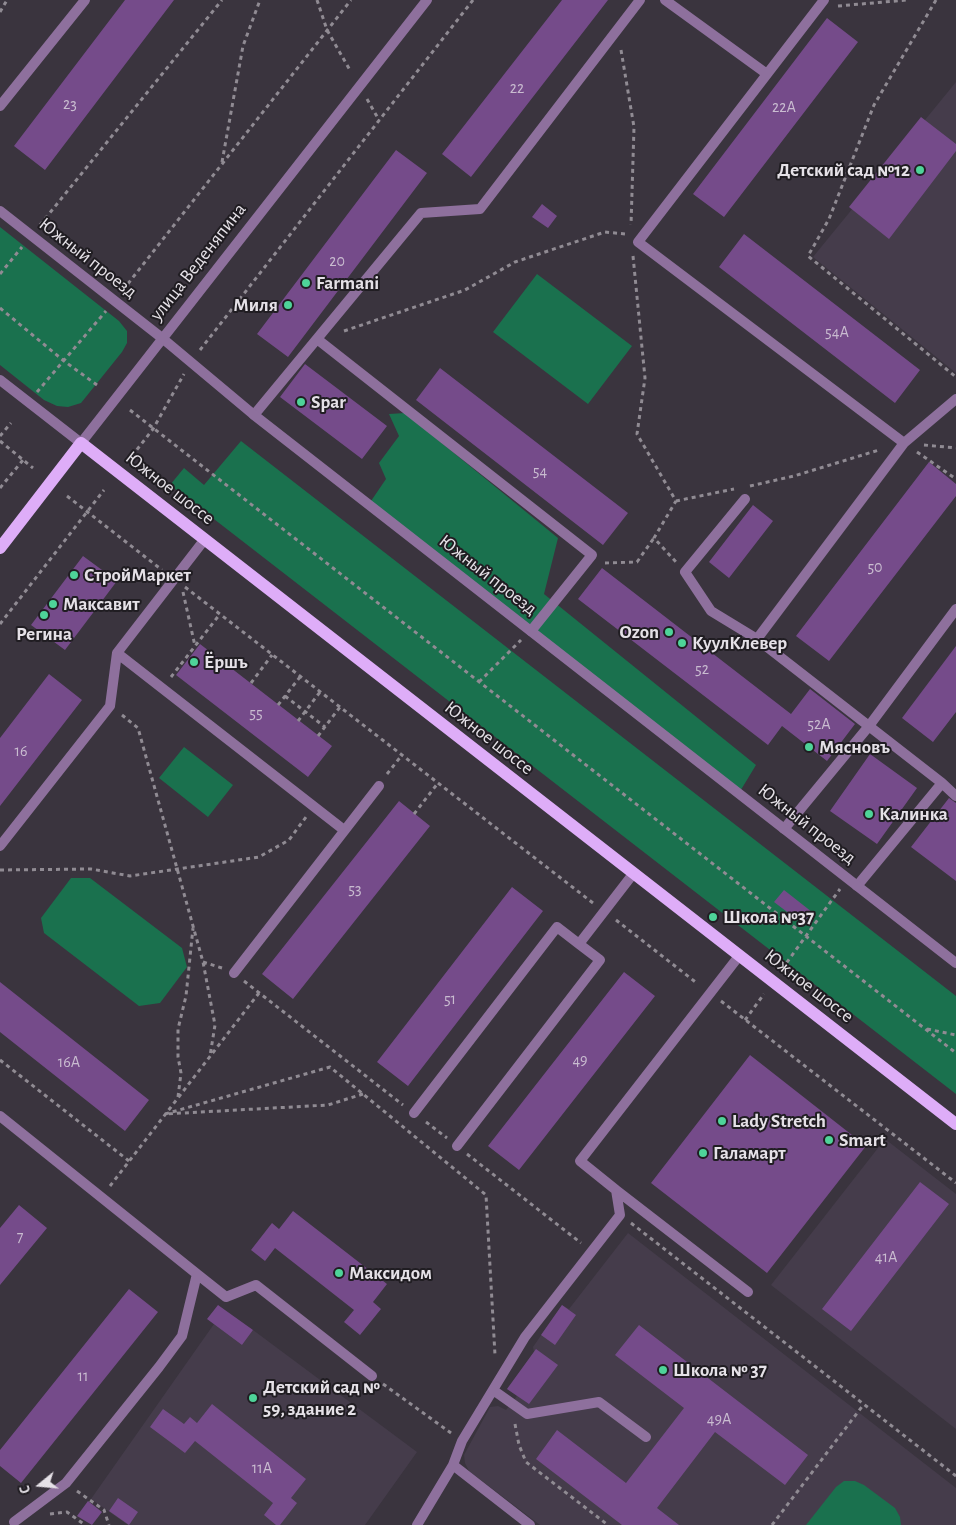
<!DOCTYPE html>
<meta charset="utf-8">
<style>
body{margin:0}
#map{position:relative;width:956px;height:1525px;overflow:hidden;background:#3a343e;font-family:"Alegreya Sans",sans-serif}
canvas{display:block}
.north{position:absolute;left:15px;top:1460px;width:50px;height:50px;-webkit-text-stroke:4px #201d22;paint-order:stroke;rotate:253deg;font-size:14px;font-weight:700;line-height:20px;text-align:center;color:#e5e1e7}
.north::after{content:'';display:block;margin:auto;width:18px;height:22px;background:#e5e1e7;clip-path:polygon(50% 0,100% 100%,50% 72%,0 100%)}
</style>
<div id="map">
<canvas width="956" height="1525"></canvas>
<div class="north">С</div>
</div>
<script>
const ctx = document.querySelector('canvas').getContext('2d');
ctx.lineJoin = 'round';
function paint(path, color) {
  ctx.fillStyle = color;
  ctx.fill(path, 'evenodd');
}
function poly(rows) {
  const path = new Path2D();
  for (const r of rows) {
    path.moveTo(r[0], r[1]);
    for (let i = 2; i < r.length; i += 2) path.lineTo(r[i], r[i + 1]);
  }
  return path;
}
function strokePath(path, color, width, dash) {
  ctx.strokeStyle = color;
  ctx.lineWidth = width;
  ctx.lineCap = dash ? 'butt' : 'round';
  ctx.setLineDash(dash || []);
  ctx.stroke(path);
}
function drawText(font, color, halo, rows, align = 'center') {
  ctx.font = font + ' "Alegreya Sans",sans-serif';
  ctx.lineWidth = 4;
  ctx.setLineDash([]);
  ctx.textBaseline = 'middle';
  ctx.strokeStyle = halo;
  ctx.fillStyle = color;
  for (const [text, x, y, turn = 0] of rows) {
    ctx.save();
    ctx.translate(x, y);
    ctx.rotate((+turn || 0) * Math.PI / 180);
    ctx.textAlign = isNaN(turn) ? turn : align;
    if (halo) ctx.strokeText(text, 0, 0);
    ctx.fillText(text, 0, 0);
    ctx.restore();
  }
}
const built = poly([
 [956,82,956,373,813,257],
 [885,1139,956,1194,956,1429,771,1285],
 [628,1233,956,1488,956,1525,540,1525,469,1471,465,1463,464,1455,490,1407,498,1406,506,1410,517,1396,507,1389,534,1352,533,1347,562,1305,569,1309],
 [214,1324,242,1345,253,1330,417,1452,365,1525,128,1525,91,1499]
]);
const green = poly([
 [0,227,119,321,127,331,127,343,122,352,81,403,68,407,57,406,44,400,0,365],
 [537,274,632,346,588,404,493,332],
 [405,413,558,538,544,594,756,765,739,793,371,501,386,479,379,463,399,436,389,414],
 [241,441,956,996,956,1094,170,485,184,468,204,485],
 [184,747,233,785,208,817,159,778],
 [71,878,90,878,182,948,187,967,160,1003,139,1006,44,933,41,918],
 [844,1481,855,1481,864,1485,895,1508,900,1517,901,1525,806,1525,836,1487]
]);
const building = poly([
 [125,0,174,0,45,170,14,146],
 [562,0,608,0,471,177,442,154],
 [827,18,858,42,724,217,693,194],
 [921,117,956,144,956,151,889,239,849,207],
 [396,150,427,173,288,357,257,334],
 [542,204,557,216,548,228,532,217],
 [744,234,920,370,895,403,719,267],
 [305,364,387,426,362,459,280,397],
 [440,368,628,513,603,545,416,400],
 [929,462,956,484,956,496,829,661,796,636],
 [753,505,773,521,729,578,709,562],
 [83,556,117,581,65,650,31,625],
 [602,568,791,714,810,689,855,724,827,761,782,726,768,745,578,599],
 [200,644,332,746,308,777,176,675],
 [956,646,956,712,933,742,902,718],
 [49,674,82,700,0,806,0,738],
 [870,754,917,788,877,844,830,811],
 [949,798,956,803,956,881,911,847],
 [399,801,430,826,293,999,262,974],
 [512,887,543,911,408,1086,377,1062],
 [784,890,812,912,803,924,774,902],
 [624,972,655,996,519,1170,488,1146],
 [0,982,149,1100,125,1131,0,1032],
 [750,1055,866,1146,767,1273,651,1183],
 [920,1182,949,1204,851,1331,822,1309],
 [19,1205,47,1228,0,1285,0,1228],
 [293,1211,387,1284,373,1302,381,1309,360,1335,344,1322,354,1310,275,1248,265,1261,251,1250,272,1223,279,1229],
 [129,1289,158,1312,21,1483,0,1466,0,1450],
 [218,1305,253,1330,242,1345,207,1319],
 [562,1305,576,1315,555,1345,541,1335],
 [639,1325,808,1455,785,1485,715,1432,657,1508,679,1525,622,1525,536,1459,557,1430,626,1483,684,1408,615,1355],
 [536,1349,558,1365,529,1404,507,1389],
 [212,1404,306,1479,291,1498,297,1503,280,1525,276,1525,264,1515,273,1503,195,1441,185,1453,150,1427,163,1409,184,1424,190,1417,197,1423],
 [118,1498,138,1512,129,1525,109,1511],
 [88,1501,102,1512,92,1525,77,1516]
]);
const path = poly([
 [317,0,327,30,351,72],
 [936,0,874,105,829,219,808,256,956,377],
 [838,6,907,0],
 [0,12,7,0],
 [621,50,634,127,631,225],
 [367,99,379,120],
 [222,162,243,46,260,0],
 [40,225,222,0],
 [633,256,645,378,637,434,676,501,654,538,676,562],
 [0,274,22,247],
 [123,290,351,0],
 [0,308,64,361,97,385],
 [344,331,465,290,515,262,605,232,626,234],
 [200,350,473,0],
 [37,392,106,311],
 [130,410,956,1053],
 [0,436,11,423],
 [0,441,33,468],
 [924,445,956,448],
 [917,452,956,479],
 [132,456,153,429,184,374],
 [750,486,794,476,879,450],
 [0,488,23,460],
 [67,496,162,570],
 [676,501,734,489],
 [605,563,637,562,654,538],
 [185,587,593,903],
 [183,592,195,646],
 [0,624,104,490],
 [171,677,220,614],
 [479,682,521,640],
 [251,683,272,655],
 [285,696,325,727],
 [278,705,300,677],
 [122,715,138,728,203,962,215,1025,210,1056],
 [298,721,320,692],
 [318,736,340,707],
 [387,774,402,755],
 [414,814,438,783],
 [0,870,91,869,130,876,259,857,289,840,306,817],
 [616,920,698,984],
 [203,962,222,968],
 [782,969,840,889],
 [244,981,403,1105],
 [721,1001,956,1183],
 [745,1020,764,994],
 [927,1029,956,1035],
 [0,1060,129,1161],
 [363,1094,328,1105,165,1114,330,1067,363,1094,486,1195,495,1355],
 [178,1097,181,1073,178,1057,178,1029,186,996,193,928],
 [426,1122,447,1138],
 [467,1154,581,1243],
 [110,1186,259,993],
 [631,1223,956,1476],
 [383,1384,451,1433],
 [515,1424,519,1445,526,1462,608,1525],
 [77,1491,104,1510,109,1525],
 [50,1514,67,1512,85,1525],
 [772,1525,864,1404]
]);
const service = poly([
 [665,0,767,74],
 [824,0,638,242,904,443],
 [0,106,85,0],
 [317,339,592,555,531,631],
 [254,415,421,213,480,209,640,0],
 [745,499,685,572,711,611,757,639],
 [205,539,117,653,344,830],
 [942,783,956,796],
 [784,829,869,726,956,609],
 [0,846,110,706,117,653],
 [857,886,942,783,757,639,904,443,956,399],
 [579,944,633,874],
 [234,973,379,786],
 [414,1113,557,927,579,944,600,960,457,1146],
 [0,1116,197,1274,182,1336,159,1367,66,1483,14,1522],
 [616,1190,748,1292],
 [197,1274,226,1297,256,1285,372,1376],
 [493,1390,527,1414,599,1402,646,1437],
 [453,1465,530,1525],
 [417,1525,453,1465,462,1441,525,1337,620,1215,616,1190,580,1161,739,956]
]);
const minor = poly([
 [0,211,162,338,254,415,956,963],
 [81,443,427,0]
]);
const tertiary = poly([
 [0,380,81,443]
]);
const primary = poly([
 [0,548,81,443,956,1124]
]);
const markers = [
 [920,170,5,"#4ed399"],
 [306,283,5,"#4ed399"],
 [288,305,5,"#4ed399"],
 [301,402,5,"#4ed399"],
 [74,575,5,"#4ed399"],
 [53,604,5,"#4ed399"],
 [44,615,5,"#4ed399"],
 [669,632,5,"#4ed399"],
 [682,643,5,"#4ed399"],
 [194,662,5,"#4ed399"],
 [809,747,5,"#4ed399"],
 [869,814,5,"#4ed399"],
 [713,917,5,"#4ed399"],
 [722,1121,5,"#4ed399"],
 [829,1140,5,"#4ed399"],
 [703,1153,5,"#4ed399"],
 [339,1273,5,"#4ed399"],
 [663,1370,5,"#4ed399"],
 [253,1398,5,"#4ed399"]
];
const numberNames = [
 ["22",517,88],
 ["23",70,104],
 ["22А",784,107],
 ["20",337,261],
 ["54А",837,332],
 ["54",540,471],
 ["50",875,567],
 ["52",702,669],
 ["55",256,713],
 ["52А",819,724],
 ["16",21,751],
 ["53",355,889],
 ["51",450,999],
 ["49",580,1060],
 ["16А",69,1062],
 ["7",20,1237],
 ["41А",886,1257],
 ["11",83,1376],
 ["49А",719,1419],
 ["11А",262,1468]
];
const poiNames = [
 ["Детский сад №12",910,170,"right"],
 ["Farmani",316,283],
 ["Миля",278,305,"right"],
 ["Spar",311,402],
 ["СтройМаркет",84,575],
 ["Максавит",63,604],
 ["Ozon",659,632,"right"],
 ["Регина",44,634,"center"],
 ["КуулКлевер",692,643],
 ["Ёршъ",204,662],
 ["Мясновъ",819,747],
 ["Калинка",879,814],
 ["Школа №37",723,917],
 ["Lady Stretch",732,1121],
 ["Smart",839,1140],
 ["Галамарт",713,1153],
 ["Максидом",349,1273],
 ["Школа № 37",673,1370],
 ["Детский сад №",263,1387],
 ["59, здание 2",263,1409]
];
const streetNames = [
 ["Южный проезд",88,258,38],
 ["улица Веденяпина",198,262,-52],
 ["Южное шоссе",170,488,38],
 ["Южный проезд",488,575,38],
 ["Южное шоссе",489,738,38],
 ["Южный проезд",807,824,38],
 ["Южное шоссе",809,986,38]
];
paint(built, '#453c4b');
paint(green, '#1a714e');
paint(building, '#754b8a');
strokePath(path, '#908b93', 3, [4, 4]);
strokePath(service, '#8e709d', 10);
strokePath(minor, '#8e709d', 10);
strokePath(tertiary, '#8e709d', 10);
strokePath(primary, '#deadf8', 12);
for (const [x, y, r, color] of markers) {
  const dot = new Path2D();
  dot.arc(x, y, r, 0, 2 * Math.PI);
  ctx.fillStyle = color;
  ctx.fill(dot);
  strokePath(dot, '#201d22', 2);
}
drawText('16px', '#c9bcd0', null, numberNames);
drawText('bold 19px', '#e5e1e7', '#201d22', poiNames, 'left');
drawText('19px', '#e5e1e7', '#201d22', streetNames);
</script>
